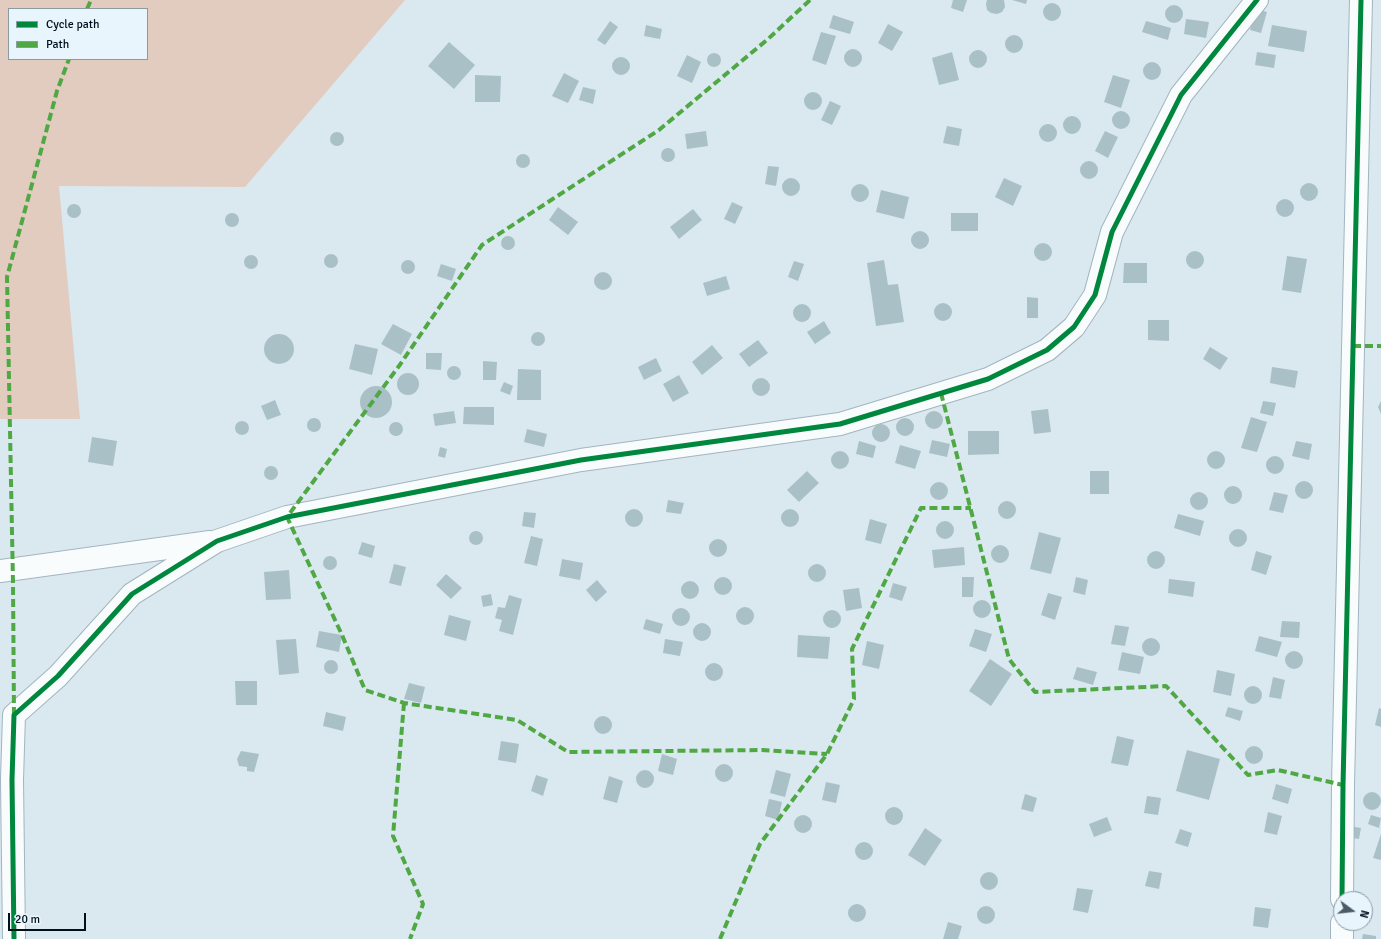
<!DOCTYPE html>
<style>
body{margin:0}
#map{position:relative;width:1381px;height:939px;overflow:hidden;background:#dae8f0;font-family:Signika,sans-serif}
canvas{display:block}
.legend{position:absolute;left:8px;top:8px;width:140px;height:52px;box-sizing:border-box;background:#e9f5fd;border:1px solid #8c9aa3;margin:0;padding:5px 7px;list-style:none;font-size:12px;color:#00111d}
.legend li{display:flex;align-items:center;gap:8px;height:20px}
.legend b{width:20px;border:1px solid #8c9aa3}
.north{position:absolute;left:1333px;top:891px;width:40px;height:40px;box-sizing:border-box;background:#e9f5fd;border:1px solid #8c9aa3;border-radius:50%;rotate:105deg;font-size:11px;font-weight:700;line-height:16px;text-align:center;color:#00111d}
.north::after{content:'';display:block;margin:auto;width:14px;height:18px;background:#4c5c67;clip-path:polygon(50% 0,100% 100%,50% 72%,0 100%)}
.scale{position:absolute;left:8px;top:913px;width:78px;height:18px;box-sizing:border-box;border:2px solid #00111d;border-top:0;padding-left:5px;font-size:12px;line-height:14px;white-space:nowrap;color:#00111d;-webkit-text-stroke:3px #e9f5fd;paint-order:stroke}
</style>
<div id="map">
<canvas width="1381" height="939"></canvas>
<ul class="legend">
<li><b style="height:5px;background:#00873e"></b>Cycle path</li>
<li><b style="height:5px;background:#4fa843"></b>Path</li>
</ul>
<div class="north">N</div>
<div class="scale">20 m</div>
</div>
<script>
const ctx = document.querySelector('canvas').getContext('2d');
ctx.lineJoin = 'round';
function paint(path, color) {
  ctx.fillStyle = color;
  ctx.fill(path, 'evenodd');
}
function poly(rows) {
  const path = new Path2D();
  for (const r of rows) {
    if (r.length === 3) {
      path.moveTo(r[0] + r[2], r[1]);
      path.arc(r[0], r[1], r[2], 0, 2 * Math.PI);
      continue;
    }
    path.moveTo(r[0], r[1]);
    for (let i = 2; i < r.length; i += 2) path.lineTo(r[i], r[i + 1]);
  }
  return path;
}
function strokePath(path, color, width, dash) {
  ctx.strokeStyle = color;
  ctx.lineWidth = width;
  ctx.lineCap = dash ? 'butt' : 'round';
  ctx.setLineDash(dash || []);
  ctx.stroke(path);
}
const green = poly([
 [0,0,405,0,245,187,59,186,80,419,0,419],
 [9,9,147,9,147,59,9,59]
]);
const building = poly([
 [953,0,967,0,963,12,951,8],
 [987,0,1004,0,1005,7,1002,12,997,14,991,13,987,10,986,4],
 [1012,0,1027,0,1026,4],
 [1052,12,9],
 [1174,14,9],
 [1256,9,1267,12,1261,33,1250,30],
 [833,15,854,22,850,34,829,28],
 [1186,19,1209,22,1206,38,1184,34],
 [610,21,618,27,605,45,597,40],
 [1146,21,1171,28,1168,40,1142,32],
 [888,24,903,32,892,51,878,43],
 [646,25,662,29,660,39,644,36],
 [1272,25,1307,31,1304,52,1268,46],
 [821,32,836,36,826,65,812,60],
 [1014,44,9],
 [449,42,475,65,454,89,428,66],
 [853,58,9],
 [978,59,9],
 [952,52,959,80,939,85,932,58],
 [1257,52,1276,55,1274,68,1255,65],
 [714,60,7],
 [687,55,701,62,692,83,677,76],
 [621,66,9],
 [1152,71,9],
 [564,73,579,81,568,103,552,96],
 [475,75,501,76,500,102,475,102],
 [1113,75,1130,80,1121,108,1104,102],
 [583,87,596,90,593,104,579,100],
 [813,101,9],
 [830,101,841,106,832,125,821,120],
 [1121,120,9],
 [1072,125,9],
 [1048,133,9],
 [947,126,962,129,959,146,943,143],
 [706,131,708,146,687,149,685,134],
 [1105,131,1118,137,1108,158,1095,151],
 [337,139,7],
 [668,155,7],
 [523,161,7],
 [1089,170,9],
 [768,166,779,167,776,186,765,184],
 [791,187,9],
 [1004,178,1022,186,1013,206,995,197],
 [1309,192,9],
 [860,193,9],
 [881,190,909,197,904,219,876,212],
 [1285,208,9],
 [732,202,743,207,735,224,724,219],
 [74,211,7],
 [558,207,578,222,568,235,549,220],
 [693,209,702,220,679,239,670,227],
 [951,213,978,213,978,231,951,231],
 [232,220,7],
 [920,240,9],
 [508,243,7],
 [1043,252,9],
 [1195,260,9],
 [331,261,7],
 [251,262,7],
 [1287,256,1307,259,1301,293,1282,290],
 [884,260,888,285,898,284,904,322,876,326,867,263],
 [408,267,7],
 [794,261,804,264,798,281,788,277],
 [1124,263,1147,263,1147,283,1123,283],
 [441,264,456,269,452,281,437,276],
 [603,281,9],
 [726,276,730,289,707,296,703,283],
 [1027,297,1038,298,1038,318,1027,318],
 [943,312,9],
 [802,313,9],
 [1148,320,1169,320,1169,341,1148,340],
 [824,321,831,333,815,344,807,332],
 [393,324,412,334,401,355,381,344],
 [538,339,7],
 [279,349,15],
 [758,340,768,353,749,367,739,354],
 [355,344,378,349,372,375,349,369],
 [712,345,723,358,702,375,692,362],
 [1210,347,1228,358,1220,370,1203,359],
 [426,353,442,353,441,370,426,369],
 [656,358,662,371,644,380,638,367],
 [483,361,497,362,496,380,483,380],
 [454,373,7],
 [1272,367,1298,371,1295,388,1270,383],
 [518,369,541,370,541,400,517,400],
 [408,384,11],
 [679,375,689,393,673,402,663,384],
 [761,387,9],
 [504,382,513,386,510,395,500,391],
 [376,402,16],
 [275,400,281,415,267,420,261,406],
 [1263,401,1276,403,1273,416,1260,413],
 [1381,401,1381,414,1378,407],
 [464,407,494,407,494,425,463,424],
 [1048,409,1051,432,1034,434,1031,411],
 [934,420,9],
 [454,411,456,423,435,426,433,414],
 [1251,417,1267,422,1257,452,1241,448],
 [905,427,9],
 [314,425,7],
 [242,428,7],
 [396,429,7],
 [881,433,9],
 [527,429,547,434,544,447,524,442],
 [968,431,999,431,999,454,968,455],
 [92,437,117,441,113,466,88,462],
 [932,440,950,444,947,457,929,453],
 [859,441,876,446,873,458,856,454],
 [1296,441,1312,444,1309,460,1292,456],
 [900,445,921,451,915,469,895,463],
 [440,447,447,449,445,458,438,456],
 [1216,460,9],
 [840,460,9],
 [1275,465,9],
 [271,473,7],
 [807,471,819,483,799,502,787,490],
 [1090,471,1109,471,1109,494,1090,494],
 [1304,490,9],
 [939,491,9],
 [1233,495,9],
 [1199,501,9],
 [1274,492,1288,495,1283,513,1269,510],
 [668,500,684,503,681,514,666,512],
 [1007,510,9],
 [790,518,9],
 [634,518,9],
 [524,512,536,513,534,528,522,526],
 [1178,514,1204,521,1200,536,1174,528],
 [870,519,887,524,881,544,865,540],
 [945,530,9],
 [1238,538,9],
 [476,538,7],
 [1039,532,1061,538,1051,574,1030,569],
 [531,536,543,539,537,566,524,563],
 [718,548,9],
 [362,542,375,546,372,558,358,554],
 [1000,554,9],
 [964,547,965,565,934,568,932,550],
 [1156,560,9],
 [1256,551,1272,556,1266,575,1251,570],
 [330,563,7],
 [562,559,583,563,580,580,559,576],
 [817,573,9],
 [394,564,406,567,401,586,389,583],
 [289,570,291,599,266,600,264,572],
 [446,574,462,588,451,599,436,585],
 [723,586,9],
 [962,577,974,577,973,597,962,597],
 [1076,577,1088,580,1085,595,1073,592],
 [1169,579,1195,582,1193,597,1168,593],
 [597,580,607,592,596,602,586,590],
 [690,590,9],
 [893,583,907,587,902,601,889,597],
 [859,588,862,608,846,611,843,590],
 [1048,593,1062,597,1055,620,1041,615],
 [491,594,493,605,483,607,481,596],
 [509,595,522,599,513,635,499,631,502,620,495,618,498,607,505,608],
 [982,609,9],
 [745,616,9],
 [681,617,9],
 [832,619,9],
 [449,615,471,621,466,641,444,635],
 [646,619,663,624,660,634,643,629],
 [1282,621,1300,622,1299,638,1280,637],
 [702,632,9],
 [1115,625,1129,627,1125,646,1111,644],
 [975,629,992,634,986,652,969,646],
 [319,631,342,635,339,652,316,647],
 [798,635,830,637,828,659,797,657],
 [1259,636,1282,642,1277,657,1255,651],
 [1151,647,9],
 [296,639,299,673,279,675,276,640],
 [665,639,683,642,680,656,663,653],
 [867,641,884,645,879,669,862,665],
 [1294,660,9],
 [1122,652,1144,657,1140,674,1118,670],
 [990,659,1012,674,991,706,969,691],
 [331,667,7],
 [714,672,9],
 [1077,667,1097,672,1093,685,1073,679],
 [1217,670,1235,674,1231,696,1213,692],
 [1273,677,1285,680,1281,699,1269,697],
 [235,681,257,681,257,705,236,705],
 [409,683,425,687,421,703,404,699],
 [1253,695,9],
 [1228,707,1243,711,1240,721,1225,716],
 [1379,708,1381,709,1381,727,1375,725],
 [326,712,346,717,343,731,323,726],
 [603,725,9],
 [1117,736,1134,740,1128,766,1111,763],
 [501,741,519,744,516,763,498,760],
 [1254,755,9],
 [1187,750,1220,759,1209,800,1176,791],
 [241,751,259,754,254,772,247,771,247,767,239,766,237,759],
 [662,754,677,759,673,775,658,771],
 [724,773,9],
 [645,779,9],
 [776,770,791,774,785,797,770,793],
 [536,775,548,779,543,796,531,791],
 [609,776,623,781,617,803,603,799],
 [826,782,840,785,836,803,822,800],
 [1276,784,1292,789,1288,804,1272,799],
 [1372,801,9],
 [1025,794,1037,798,1033,812,1021,809],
 [1147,796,1161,798,1158,815,1144,813],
 [769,799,782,802,778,820,765,816],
 [894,816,9],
 [1268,812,1282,816,1277,835,1264,832],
 [803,824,9],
 [1371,815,1381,818,1379,828,1368,824],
 [1107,817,1112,830,1094,837,1089,824],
 [1349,826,1361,828,1359,839,1347,837],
 [925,828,942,840,925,866,908,855],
 [1180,829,1192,833,1188,847,1175,843],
 [1381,834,1381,860,1373,858],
 [864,851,9],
 [1149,871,1162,873,1159,889,1145,886],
 [989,881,9],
 [1077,888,1093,890,1088,913,1073,910],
 [857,913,9],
 [986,915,9],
 [1255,907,1271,909,1268,928,1253,926],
 [948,922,962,926,958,939,943,939],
 [1363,934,1376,936,1376,939,1362,939]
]);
const minor = poly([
 [0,571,210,542],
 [1342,899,1343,785,1361,0],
 [14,939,12,780,14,715,58,676,132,594,217,541,287,517,581,460,840,424,988,379,1047,350,1074,327,1095,295,1112,232,1181,95,1257,0],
 [1342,939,1342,923]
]);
const quiet = poly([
 [810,0,768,39,659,130,482,245,399,366,287,517,342,635,365,690,404,703,517,720,568,752,762,750,827,754],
 [87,9,91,0],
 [1353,346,1381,346],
 [941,393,1009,659,1035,692,1166,686,1248,775,1278,770,1343,785],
 [404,703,393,836,423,904,410,939],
 [14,715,13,583,7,277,57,91,69,59],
 [720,939,760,844,827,754,854,699,852,649,921,508,971,508]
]);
const cycleway = poly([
 [1342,899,1343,785,1361,0],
 [14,939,12,780,14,715,58,676,132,594,217,541,287,517,581,460,840,424,988,379,1047,350,1074,327,1095,295,1112,232,1181,95,1257,0]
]);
paint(green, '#e2ccc0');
paint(building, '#aac0c7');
strokePath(minor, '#a2b5c0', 24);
strokePath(minor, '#f9fcfd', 22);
strokePath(quiet, '#4fa843', 4, [8, 4]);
strokePath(cycleway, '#00873e', 5);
</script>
